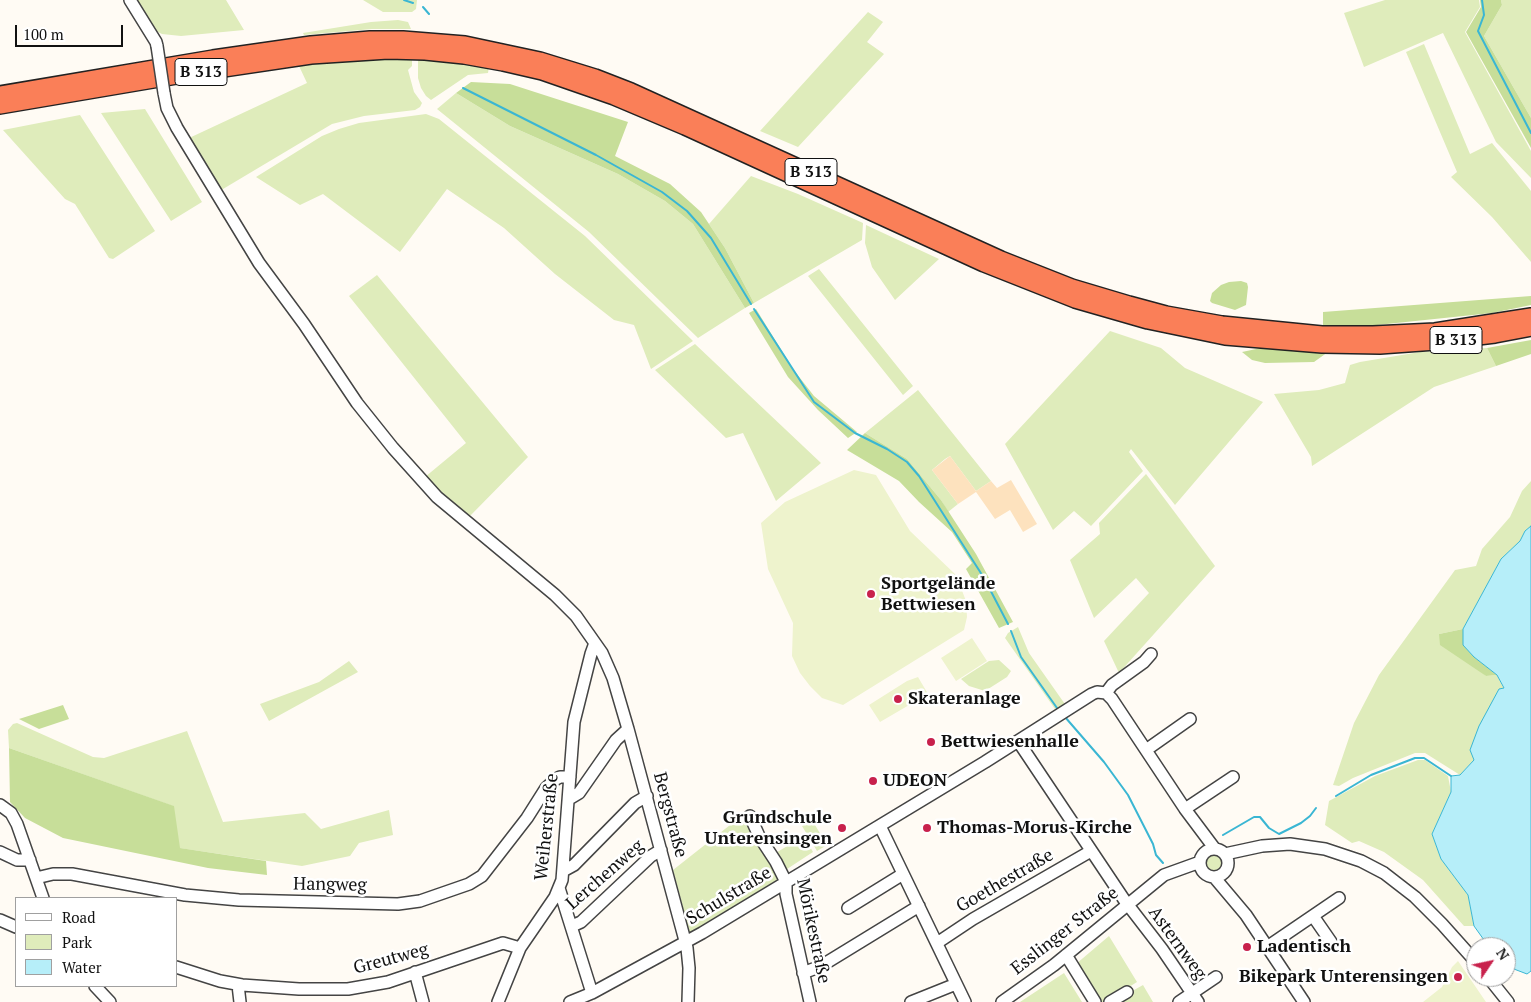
<!DOCTYPE html>
<meta charset="utf-8">
<style>
body{margin:0}
#map{position:relative;width:1531px;height:1002px;overflow:hidden;background:#fffbf4;font-family:"PT Serif",serif}
canvas{display:block}
.legend{position:absolute;left:15px;top:897px;width:162px;height:90px;box-sizing:border-box;background:#fff;border:1px solid #a0a0a0;margin:0;padding:6px 9px;list-style:none;font-size:15px;color:#111}
.legend li{display:flex;align-items:center;gap:10px;height:25px}
.legend b{width:25px;border:1px solid #a0a0a0}
.north{position:absolute;left:1466px;top:937px;width:50px;height:50px;box-sizing:border-box;background:#fff;border:1px solid #a0a0a0;border-radius:50%;rotate:56deg;font-size:14px;font-weight:700;line-height:20px;text-align:center;color:#111}
.north::after{content:'';display:block;margin:auto;width:18px;height:22px;background:#c8214c;clip-path:polygon(50% 0,100% 100%,50% 72%,0 100%)}
.scale{position:absolute;left:15px;top:25px;width:108px;height:22px;box-sizing:border-box;border:2px solid #111;border-top:0;padding-left:6px;font-size:15px;line-height:18px;white-space:nowrap;color:#111;-webkit-text-stroke:4px #fff;paint-order:stroke}
</style>
<div id="map">
<canvas width="1531" height="1002"></canvas>
<ul class="legend">
<li><b style="height:6px;background:#fff"></b>Road</li>
<li><b style="height:14px;background:#dfecbb"></b>Park</li>
<li><b style="height:14px;background:#b6eef9"></b>Water</li>
</ul>
<div class="north">N</div>
<div class="scale">100 m</div>
</div>
<script>
const ctx = document.querySelector('canvas').getContext('2d');
ctx.lineJoin = 'round';
function paint(path, color) {
  ctx.fillStyle = color;
  ctx.fill(path, 'evenodd');
}
function poly(rows) {
  const path = new Path2D();
  for (const r of rows) {
    if (r.length === 3) {
      path.moveTo(r[0] + r[2], r[1]);
      path.arc(r[0], r[1], r[2], 0, 2 * Math.PI);
      continue;
    }
    path.moveTo(r[0], r[1]);
    for (let i = 2; i < r.length; i += 2) path.lineTo(r[i], r[i + 1]);
  }
  return path;
}
function strokePath(path, color, width, dash) {
  ctx.strokeStyle = color;
  ctx.lineWidth = width;
  ctx.lineCap = dash ? 'butt' : 'round';
  ctx.setLineDash(dash || []);
  ctx.stroke(path);
}
function drawText(font, color, halo, rows, align = 'center') {
  ctx.font = font + ' "PT Serif",serif';
  ctx.lineWidth = 5;
  ctx.setLineDash([]);
  ctx.textBaseline = 'middle';
  ctx.strokeStyle = halo;
  ctx.fillStyle = color;
  for (const [text, x, y, turn = 0] of rows) {
    ctx.save();
    ctx.translate(x, y);
    ctx.rotate((+turn || 0) * Math.PI / 180);
    ctx.textAlign = isNaN(turn) ? turn : align;
    if (halo) ctx.strokeText(text, 0, 0);
    ctx.fillText(text, 0, 0);
    ctx.restore();
  }
}
const green = poly([
 [132,0,226,0,244,30,181,36,162,34,154,30],
 [363,0,417,0,416,9,412,12,383,12],
 [1385,0,1479,0,1480,7,1465,32,1531,151,1531,178,1496,142,1443,33,1364,67,1344,13],
 [1501,0,1531,0,1531,118,1484,36,1502,5],
 [868,12,883,22,867,42,884,54,798,147,760,131],
 [398,20,408,22,411,29,372,29,304,35,303,33,371,22],
 [1424,44,1470,154,1492,143,1531,191,1531,262,1492,217,1451,177,1457,172,1406,52],
 [426,59,489,66,488,73,468,75,431,100,426,96,421,88,418,78,418,60,426,61],
 [355,60,412,60,412,66,408,70,414,92,422,103,420,107,415,110,364,116,332,124,223,189,218,188,187,139,307,83,299,66],
 [456,93,510,126,618,174,665,201,693,224,745,308,698,338,589,232,437,109],
 [145,109,202,202,171,221,101,113],
 [426,114,439,119,585,236,693,341,651,369,634,325,614,320,555,274,504,228,447,189,400,252,323,194,300,205,256,177,322,136,339,129,359,123],
 [80,115,155,231,113,259,109,258,75,204,65,199,3,130],
 [751,176,798,194,863,223,862,240,754,303,725,248,709,224],
 [866,225,939,259,895,300,872,267,865,243],
 [819,269,913,386,903,395,808,276],
 [377,275,528,457,469,517,425,477,466,443,349,296],
 [1110,331,1161,348,1185,368,1263,402,1175,505,1131,449,1129,452,1143,471,1091,526,1074,511,1053,530,1005,444],
 [695,344,821,463,776,501,743,433,726,438,655,370],
 [1487,348,1496,366,1434,387,1312,466,1311,457,1274,394,1319,390,1345,383,1350,365,1360,362,1420,352],
 [918,390,991,481,976,491,950,456,945,459,932,470,958,504,948,512,941,500,907,459,865,433],
 [1146,474,1215,566,1119,673,1104,641,1149,593,1136,578,1094,618,1070,560,1100,534,1099,523],
 [1531,481,1531,526,1525,531,1520,541,1501,559,1463,629,1439,634,1486,676,1497,675,1504,689,1499,689,1494,701,1474,760,1460,775,1425,753,1415,753,1353,778,1339,786,1333,785,1354,723,1379,675,1455,570,1476,566,1482,549,1510,517,1522,491],
 [1018,627,1029,653,1067,707,1055,709,1005,638,1008,633],
 [999,660,1011,671,1007,677,985,691,969,686,961,679,989,661],
 [349,661,358,672,269,721,260,704,319,682],
 [17,723,93,757,104,758,187,731,223,822,305,813,321,829,389,810,393,835,359,843,350,856,302,866,179,848,173,806,9,748,8,730,13,724],
 [1418,760,1425,760,1448,776,1451,792,1432,834,1441,859,1468,895,1474,926,1464,926,1423,880,1384,852,1359,841,1352,843,1325,825,1329,801,1375,776],
 [744,814,778,875,777,881,701,929,690,934,673,870],
 [812,820,827,845,817,851,802,826],
 [804,836,813,852,784,871,774,854],
 [1214,863,10],
 [1109,936,1137,982,1105,1002,1099,1002,1076,964],
 [1064,973,1082,1002,1020,1002],
 [1143,985,1153,1002,1122,1002,1129,998,1127,994]
]);
const forest = poly([
 [1480,0,1501,0,1502,5,1484,36,1531,118,1531,148,1466,32,1481,7],
 [471,82,510,84,628,122,615,156,670,184,701,212,725,248,754,303,745,308,693,224,665,201,618,174,510,126,456,93],
 [1241,281,1247,283,1248,287,1246,305,1235,310,1212,303,1210,301,1212,293,1221,285,1229,282],
 [1531,296,1531,305,1492,313,1377,325,1323,325,1323,312],
 [756,309,793,369,814,396,857,432,848,438,818,410,788,377,749,313],
 [1531,340,1531,354,1496,366,1487,348],
 [1261,348,1328,352,1314,362,1265,363,1252,360,1242,352],
 [865,433,907,459,941,500,976,554,1013,622,999,628,966,569,972,563,952,532,919,502,899,481,847,450],
 [1463,629,1463,645,1474,657,1497,675,1486,676,1440,645,1439,634],
 [63,705,69,719,39,729,19,719],
 [9,748,174,806,180,848,266,861,267,875,208,868,63,838,25,818,10,802]
]);
const sand = poly([
 [950,456,976,491,991,481,997,488,1011,480,1037,524,1023,532,1010,510,995,519,976,492,958,504,932,470]
]);
const pitch = poly([
 [854,470,876,475,910,531,956,575,966,601,967,617,964,630,843,705,822,698,810,686,800,673,792,656,793,623,768,569,761,523,785,502],
 [972,638,987,661,956,681,941,658],
 [918,677,928,694,880,722,869,705,907,681],
 [1458,961,1486,1002,1423,1002,1442,987,1452,967]
]);
const water = poly([
 [1531,526,1531,971,1527,974,1506,966,1506,947,1489,947,1474,926,1468,895,1441,859,1432,834,1451,792,1451,776,1460,775,1474,760,1470,750,1479,726,1499,689,1504,688,1497,675,1474,657,1463,645,1463,629,1501,559,1520,541,1525,531,1531,526]
]);
const stream = poly([
 [404,0,413,3],
 [1482,0,1484,15,1478,31,1531,133],
 [423,7,429,14],
 [463,88,596,155,662,192,687,211,711,238,751,304],
 [754,309,814,402,855,433,887,449,907,462,919,476,984,578,1008,624],
 [1011,631,1021,657,1057,708],
 [1065,717,1104,762,1128,795,1153,844,1156,855,1163,863],
 [1336,796,1371,775,1415,758,1424,758,1451,776],
 [1223,835,1254,817,1260,817,1269,828,1279,834,1301,823,1310,816,1316,808]
]);
const minor = poly([
 [130,0,156,42,157,46],
 [164,93,167,108,177,128,259,263,304,324,357,403,393,448,437,497,555,595,576,616,602,653,613,678,628,729,687,948,689,968,688,1002],
 [1106,693,1112,699,1185,809,1215,849],
 [1106,693,1112,685,1144,662,1151,654],
 [1018,741,1125,901,1162,949,1198,1002],
 [1146,750,1190,719],
 [569,799,579,793,616,740,628,729],
 [0,805,11,813,17,824,43,898],
 [1185,809,1233,777],
 [750,816,759,836,776,862,786,882,786,894,810,1002],
 [880,826,965,1002],
 [1214,863,14],
 [0,852,17,860,30,860],
 [1225,854,1262,846,1290,844,1325,849,1361,861,1384,873,1415,897,1442,924,1476,962],
 [563,871,574,865,635,803,647,796],
 [1214,877,1246,915,1304,1002],
 [36,878,53,874,72,874,185,895,239,900,398,904,420,901,469,884,482,876,527,818,546,788,556,779,560,777,570,777],
 [559,888,592,993],
 [848,908,903,874],
 [1313,916,1331,942],
 [0,920,16,927],
 [572,926,581,922,651,856,661,850],
 [937,943,973,919,1091,851],
 [1267,947,1339,898],
 [1066,955,1095,1002],
 [176,967,220,981,242,985,299,989,348,989,388,982,503,943,520,948],
 [415,972,423,1002],
 [803,973,821,966,919,906],
 [1488,977,1508,1002],
 [238,985,240,1002],
 [95,986,110,1002],
 [498,1002,520,948,555,897,562,880,574,722,591,654,595,643],
 [570,1002,592,993,702,933,985,762,1092,694,1097,692,1106,693],
 [911,1002,956,984],
 [1002,1002,1054,965,1164,875,1200,862],
 [1110,1002,1127,992],
 [1179,1002,1216,977]
]);
const highway = poly([
 [0,94,213,58,311,44,370,39,403,39,465,44,540,60,595,77,631,91,1001,259,1072,287,1129,304,1166,314,1222,324,1322,334,1373,334,1435,331,1531,316],
 [0,106,177,76,311,56,388,51,425,52,464,56,503,63,542,72,614,97,685,127,984,264,1075,300,1148,321,1225,337,1322,345,1380,346,1436,342,1495,335,1531,328]
]);
const minorBridge = poly([
 [157,46,164,93]
]);
const markers = [
 [871,594,5,"#c8214c"],
 [898,699,5,"#c8214c"],
 [931,742,5,"#c8214c"],
 [873,781,5,"#c8214c"],
 [842,828,5,"#c8214c"],
 [927,828,5,"#c8214c"],
 [1247,947,5,"#c8214c"],
 [1458,977,5,"#c8214c"]
];
const shields = [
 [201,72,52],
 [811,172,52],
 [1456,340,52]
];
const shieldNames = [
 ["B 313",201,72],
 ["B 313",811,172],
 ["B 313",1456,340]
];
const poiNames = [
 ["Sportgelände",881,584],
 ["Bettwiesen",881,605],
 ["Skateranlage",908,699],
 ["Bettwiesenhalle",941,742],
 ["UDEON",883,781],
 ["Grundschule",832,818,"right"],
 ["Unterensingen",832,839,"right"],
 ["Thomas-Morus-Kirche",937,828],
 ["Ladentisch",1257,947],
 ["Bikepark Unterensingen",1448,977,"right"]
];
const streetNames = [
 ["Bergstraße",670,815,75],
 ["Weiherstraße",547,827,-84],
 ["Lerchenweg",605,875,-41],
 ["Goethestraße",1005,881,-30],
 ["Hangweg",330,885,1],
 ["Schulstraße",729,896,-31],
 ["Mörikestraße",813,931,78],
 ["Esslinger Straße",1065,931,-38],
 ["Asternweg",1177,943,54],
 ["Greutweg",391,959,-15]
];
paint(green, '#dfecbb');
paint(forest, '#c7de99');
paint(sand, '#fde2be');
paint(pitch, '#eef3cd');
paint(water, '#b6eef9');
strokePath(water, '#3ab6d3', 1);
strokePath(stream, '#3ab6d3', 2);
strokePath(minor, '#444', 14);
strokePath(highway, '#222', 18);
strokePath(minor, '#fff', 11);
strokePath(highway, '#fa7f58', 15);
strokePath(minorBridge, '#444', 14, []);
strokePath(minorBridge, '#fff', 11);
for (const [x, y, r, color] of markers) {
  const dot = new Path2D();
  dot.arc(x, y, r, 0, 2 * Math.PI);
  ctx.fillStyle = color;
  ctx.fill(dot);
  strokePath(dot, '#fff', 2);
}
for (const [x, y, w] of shields) {
  const box = new Path2D();
  box.roundRect(x - w / 2, y - 13.5, w, 27, 4);
  ctx.fillStyle = '#fff';
  ctx.fill(box);
  strokePath(box, '#111', 1);
}
drawText('bold 16px', '#111', null, shieldNames);
drawText('bold 18px', '#111', '#fff', poiNames, 'left');
drawText('18px', '#111', '#fff', streetNames);
</script>
